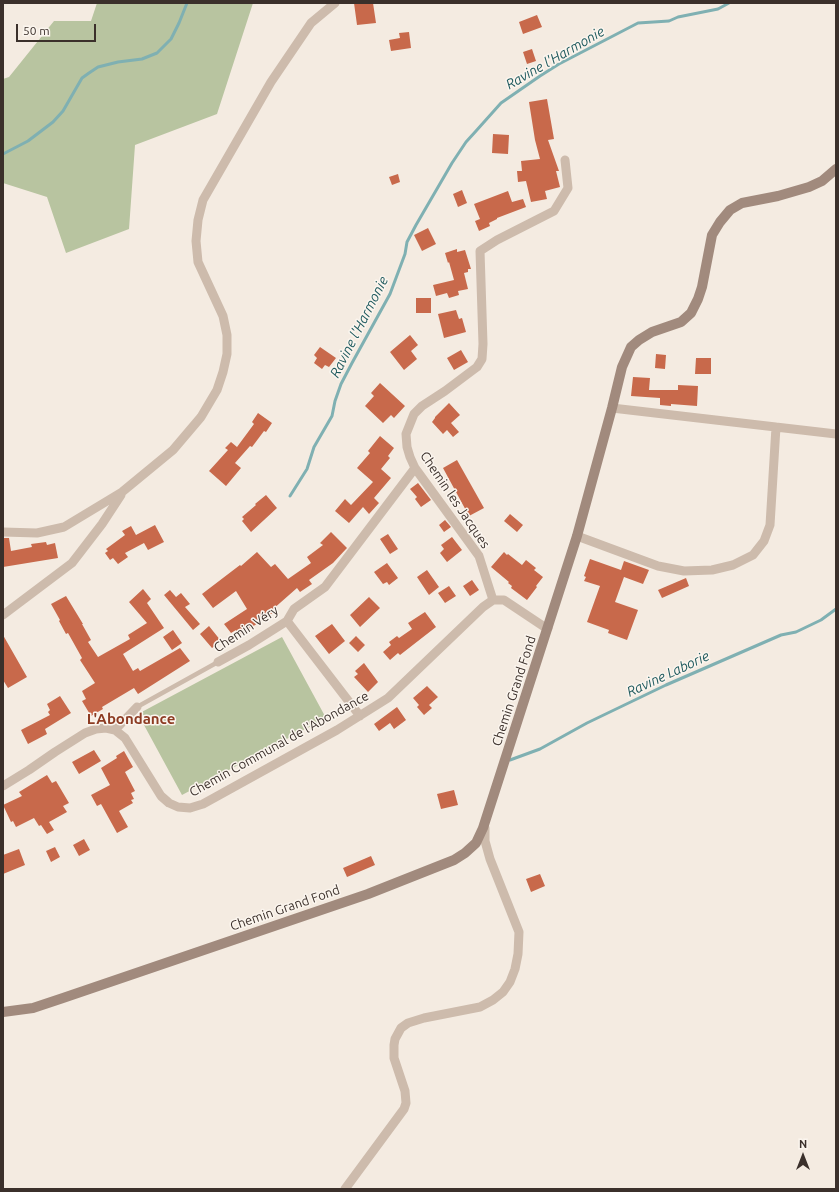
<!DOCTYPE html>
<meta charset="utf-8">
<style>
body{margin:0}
#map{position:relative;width:839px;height:1192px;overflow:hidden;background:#f4ebe1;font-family:Ubuntu,sans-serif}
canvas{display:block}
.frame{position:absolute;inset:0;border:4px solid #3b302b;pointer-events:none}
.north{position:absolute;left:783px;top:1136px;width:40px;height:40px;-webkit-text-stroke:3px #fbf5ee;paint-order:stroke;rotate:0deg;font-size:11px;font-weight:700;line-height:16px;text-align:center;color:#3b302b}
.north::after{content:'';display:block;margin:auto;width:14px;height:18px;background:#3b302b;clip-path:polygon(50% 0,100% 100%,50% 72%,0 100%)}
.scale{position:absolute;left:16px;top:24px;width:80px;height:18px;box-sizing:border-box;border:2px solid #3b302b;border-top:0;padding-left:5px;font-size:12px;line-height:14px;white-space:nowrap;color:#3b302b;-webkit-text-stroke:3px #fbf5ee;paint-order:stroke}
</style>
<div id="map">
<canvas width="839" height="1192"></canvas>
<div class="frame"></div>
<div class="north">N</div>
<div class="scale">50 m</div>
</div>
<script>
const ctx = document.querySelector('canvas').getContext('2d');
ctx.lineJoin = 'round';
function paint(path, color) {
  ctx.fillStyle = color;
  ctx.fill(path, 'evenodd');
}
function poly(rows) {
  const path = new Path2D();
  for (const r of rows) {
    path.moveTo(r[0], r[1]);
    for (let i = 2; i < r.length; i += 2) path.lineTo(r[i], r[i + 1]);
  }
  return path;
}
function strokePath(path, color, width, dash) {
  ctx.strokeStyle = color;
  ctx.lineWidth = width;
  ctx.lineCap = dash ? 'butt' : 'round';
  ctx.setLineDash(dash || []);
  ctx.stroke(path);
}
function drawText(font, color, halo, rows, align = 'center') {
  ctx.font = font + ' Ubuntu,sans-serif';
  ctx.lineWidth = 3;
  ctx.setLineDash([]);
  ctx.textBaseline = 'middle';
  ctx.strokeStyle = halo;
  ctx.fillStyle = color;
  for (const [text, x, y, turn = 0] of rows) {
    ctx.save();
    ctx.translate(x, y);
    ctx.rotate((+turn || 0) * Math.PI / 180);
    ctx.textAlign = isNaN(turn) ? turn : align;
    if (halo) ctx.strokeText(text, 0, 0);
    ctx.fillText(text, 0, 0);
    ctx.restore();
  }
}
const green = poly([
 [97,3,253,3,217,114,135,145,129,229,66,253,47,197,3,183,3,79,9,77,54,21,91,21],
 [282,637,326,718,182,795,138,714]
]);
const stream = poly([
 [3,154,28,141,53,122,63,111,82,78,89,73,98,67,118,62,142,59,157,53,171,39,179,23,187,3],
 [290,496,307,469,314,447,332,416,335,401,341,384,352,363,390,294,405,254,407,242,416,225,452,163,466,142,476,131,501,103,540,76,559,64,638,23,669,21,678,17,718,9,729,3],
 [510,760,540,749,587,723,666,685,781,635,796,632,821,620,836,609]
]);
const building = poly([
 [354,3,373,3,376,23,357,25],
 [537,15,542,27,523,34,519,22],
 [409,32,411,48,391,51,389,40,400,38,399,33],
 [532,49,536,61,527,64,523,52],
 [547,99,554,139,548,140,559,171,556,171,560,187,545,191,547,199,531,202,526,181,518,182,517,171,522,171,521,161,540,159,535,140,529,102],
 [493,134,509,135,508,154,492,153],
 [398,174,400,182,392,185,389,177],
 [462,190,467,203,458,207,453,194],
 [508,191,512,202,523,199,526,207,497,218,497,219,489,223,490,226,479,231,475,221,480,219,474,204],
 [428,228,436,244,422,251,414,235],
 [457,249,457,252,465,250,471,269,468,269,468,272,464,273,468,289,458,291,459,295,449,298,447,293,436,296,433,285,454,280,449,262,448,263,445,253],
 [416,298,431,298,431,313,416,313],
 [456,310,459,319,462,318,466,332,444,338,438,314],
 [410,335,418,345,411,351,417,359,404,370,390,352],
 [320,347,336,358,329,367,325,365,322,369,314,363,317,358,314,355],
 [461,350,468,362,454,370,447,358],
 [656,354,666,355,665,369,655,368],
 [696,358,711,358,711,374,695,374],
 [633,377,650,378,649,390,678,390,678,385,698,386,697,406,671,404,671,406,660,405,660,398,631,396],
 [380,383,405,406,394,418,391,415,383,423,365,406,374,396,371,393],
 [449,403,460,415,451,423,459,432,453,437,447,430,443,434,432,422,435,418,435,417],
 [258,413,272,423,266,432,264,431,252,447,250,446,235,463,241,468,226,486,209,471,228,450,225,448,231,442,237,447,254,424,252,422],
 [380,436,394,448,388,456,390,458,381,469,391,478,374,498,379,503,369,514,363,507,349,523,335,511,345,499,351,505,373,482,357,468,370,453,368,451],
 [457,460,484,508,469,516,443,468],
 [418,483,431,500,421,507,415,499,417,497,410,489],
 [266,495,277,508,251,532,242,521,244,519,242,517,256,505,255,504],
 [510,514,523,525,517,532,504,521],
 [445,520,451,527,444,532,439,525],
 [155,525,164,542,148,550,144,543,125,553,128,557,118,564,113,558,110,560,105,553,108,551,106,549,125,535,122,531,131,526,136,535],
 [331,532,347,548,346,549,333,563,309,580,312,584,300,592,297,588,272,610,274,612,239,636,236,630,231,633,224,624,247,609,236,591,213,608,202,594,240,565,241,566,257,552,271,567,275,564,288,579,311,563,307,557,323,545,320,543],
 [388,534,398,549,390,554,380,539],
 [452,537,462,550,447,562,440,553,444,549,441,545],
 [3,538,9,538,11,551,32,547,31,544,46,542,47,545,55,543,58,558,3,567],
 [504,552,507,555,508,554,522,565,526,560,536,568,534,570,543,577,536,586,537,587,527,600,511,588,512,586,508,583,509,582,491,567],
 [590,559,621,570,624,561,649,570,643,584,624,577,615,602,638,610,627,640,608,633,609,630,587,622,600,586,584,581,586,577,584,576],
 [387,563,398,578,389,585,387,582,383,584,374,572],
 [427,570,439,587,429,595,417,577],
 [686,578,689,586,662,598,658,590],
 [472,580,479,590,470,596,463,586],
 [449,586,456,596,445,603,438,593],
 [143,589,151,599,147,603,164,628,123,654,133,671,138,668,140,671,180,648,190,661,138,694,134,688,102,707,103,709,91,716,82,701,86,699,82,691,95,683,80,660,82,658,68,633,66,634,59,621,60,620,51,604,66,596,83,624,82,624,91,640,88,642,98,657,130,639,128,635,147,623,129,602],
 [170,590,176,597,181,593,190,604,185,607,200,624,193,630,164,595],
 [369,597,380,608,360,627,350,615],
 [425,612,436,627,400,655,398,653,390,660,383,652,391,645,389,642,397,636,399,638,412,629,408,623],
 [332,624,345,641,329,654,315,636],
 [209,626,221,641,212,648,200,634],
 [173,630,182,643,172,650,163,637],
 [3,635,27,677,8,688,3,680],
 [356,636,365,645,358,652,349,643],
 [364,663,378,682,368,692,354,677,358,674,355,671],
 [427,686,438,697,429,705,432,708,424,715,417,707,419,705,413,698],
 [60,696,71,713,45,729,47,734,28,744,21,730,50,715,48,712,50,710,47,704],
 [397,707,406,720,394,729,390,723,379,731,374,724],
 [94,750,101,761,79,774,72,762],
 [124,751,133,767,125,772,135,791,131,793,134,799,131,800,133,803,119,811,128,827,117,833,101,804,97,806,91,795,110,785,101,768,117,758,116,756],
 [47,775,52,783,56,781,69,803,63,806,67,812,49,822,54,830,47,834,41,825,39,826,34,818,16,827,13,821,11,822,3,805,22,796,19,792],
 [454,790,458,805,441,809,437,794],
 [84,839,90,850,79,856,73,845],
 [55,847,60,857,51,862,46,851],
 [19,849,25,865,3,874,3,855],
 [371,856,375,865,347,877,343,868],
 [540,874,545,886,531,892,526,879]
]);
const lane = poly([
 [137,707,218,662]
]);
const street = poly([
 [612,408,836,434],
 [3,532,37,533,64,527,122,492,173,450,201,417,217,390,223,372,227,354,227,335,223,316,198,262,196,241,198,220,203,200,271,82,311,23,335,3],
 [577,536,658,566,684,571,712,570,733,565,753,555,764,541,770,525,776,427],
 [493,600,479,556,415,468,410,457,407,447,406,434,414,414,422,406,445,391,477,367,482,359,483,344,480,251,497,240,554,211,568,188,565,160],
 [3,615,72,563,102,524,121,495],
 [287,621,360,716],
 [218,662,249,645,287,621,294,609,325,587,415,468],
 [115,730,137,707],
 [3,786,29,770,55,752,85,733,96,729,106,728,115,730,125,738,161,796,169,803,178,807,190,808,203,804,337,730,388,698,483,607,493,600,504,600,543,626,548,628],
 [345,1189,404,1109,406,1103,405,1091,394,1058,394,1045,395,1039,401,1028,408,1023,424,1018,480,1007,493,1000,503,992,510,982,515,969,518,954,519,932,490,859,485,841,485,828,483,828]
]);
const secondary = poly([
 [3,1012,33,1008,63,998,368,894,454,860,465,853,476,843,483,828,577,536,612,408,622,367,631,347,639,340,652,332,681,322,691,313,698,299,702,287,712,235,720,222,730,210,742,203,778,196,809,187,822,181,836,169]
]);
const streetNames = [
 ["Chemin les Jacques",455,500,56],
 ["Chemin Véry",246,629,-33],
 ["Chemin Grand Fond",514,691,-72],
 ["Chemin Communal de l'Abondance",279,744,-29],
 ["Chemin Grand Fond",285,908,-19]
];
const waterNames = [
 ["Ravine l'Harmonie",555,58,-30],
 ["Ravine l'Harmonie",359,327,-63],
 ["Ravine Laborie",668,674,-25]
];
const quarterNames = [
 ["L'Abondance",131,719]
];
paint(green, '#b8c4a0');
strokePath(stream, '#7fb0b2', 3);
paint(building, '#c8694b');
strokePath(lane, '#cdbbac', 4.5);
strokePath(street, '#cdbbac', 9);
strokePath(secondary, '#a18a7d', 10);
drawText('13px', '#3b302b', '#fbf5ee', streetNames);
drawText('italic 14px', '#1f5a5e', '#fbf5ee', waterNames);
drawText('bold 15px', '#8c3b22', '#fbf5ee', quarterNames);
</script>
